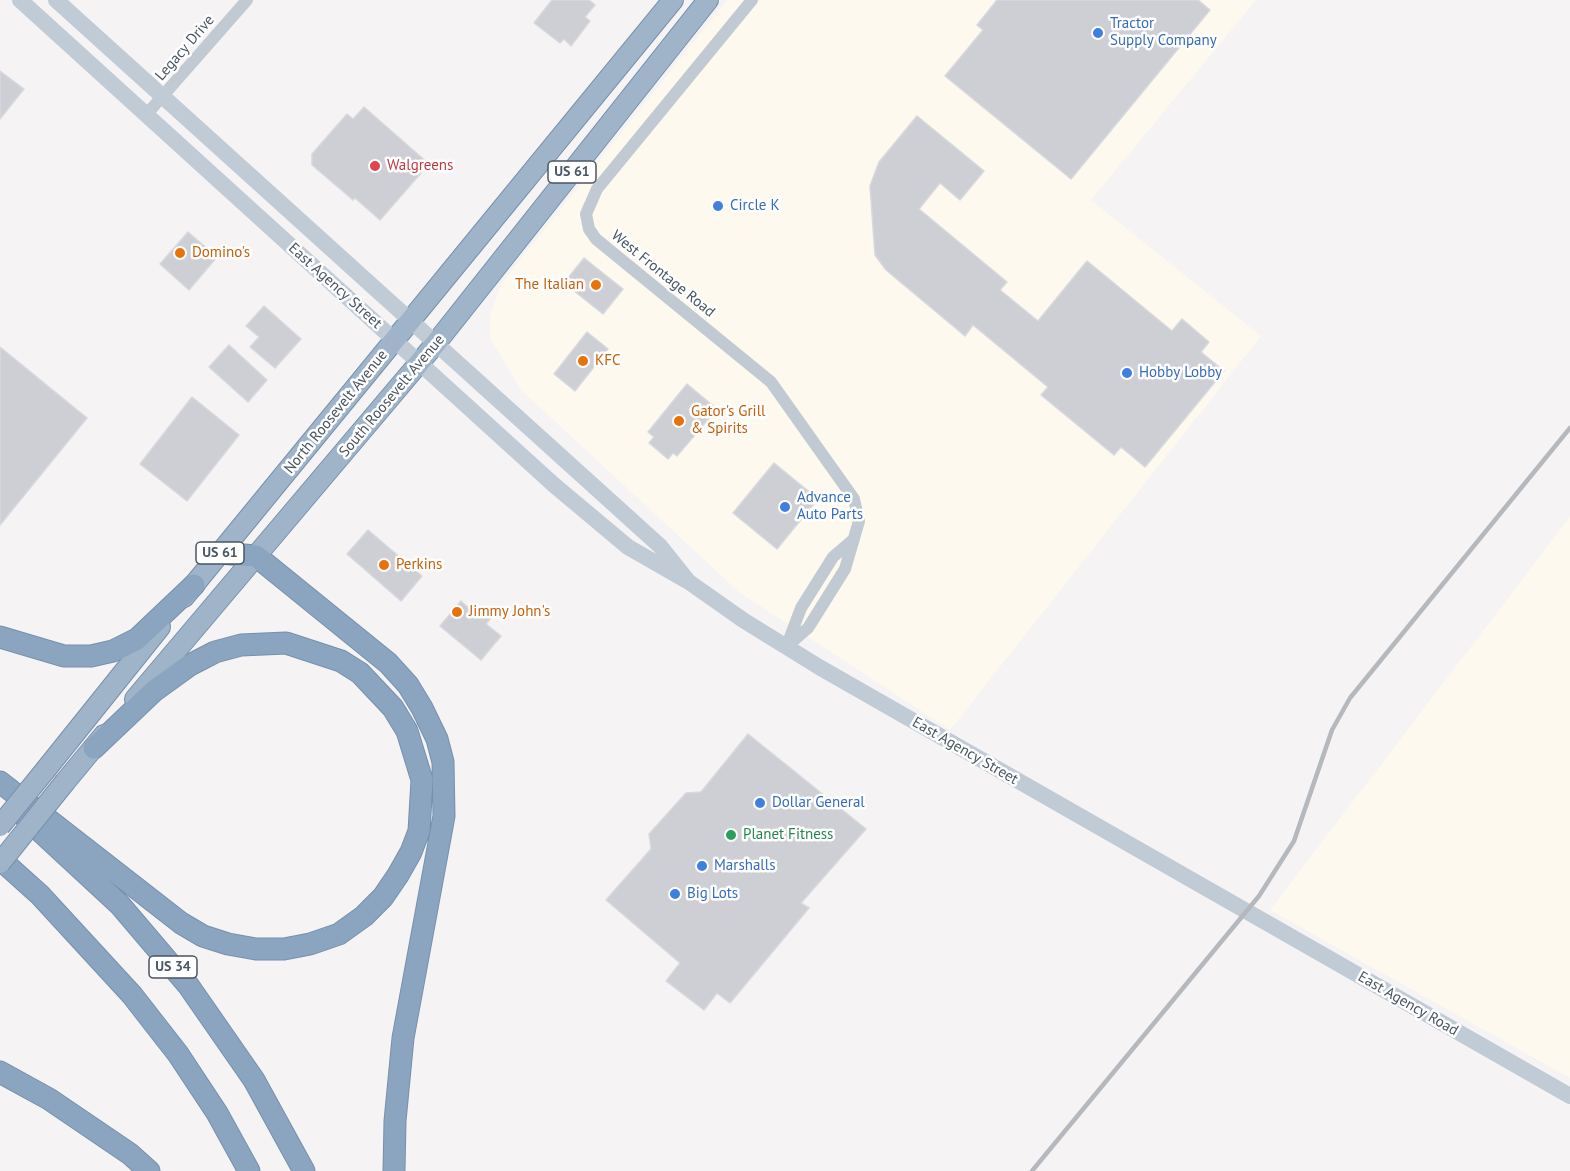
<!DOCTYPE html>
<style>
body{margin:0}
canvas{display:block;background:#f5f3f3}
</style>
<canvas width="1570" height="1171"></canvas>
<script>
const ctx = document.querySelector('canvas').getContext('2d');
ctx.lineJoin = 'round';
function paint(path, color) {
  ctx.fillStyle = color;
  ctx.fill(path, 'evenodd');
}
function poly(rows) {
  const path = new Path2D();
  for (const r of rows) {
    path.moveTo(r[0], r[1]);
    for (let i = 2; i < r.length; i += 2) path.lineTo(r[i], r[i + 1]);
  }
  return path;
}
function strokePath(path, color, width, dash) {
  ctx.strokeStyle = color;
  ctx.lineWidth = width;
  ctx.lineCap = dash ? 'butt' : 'round';
  ctx.setLineDash(dash || []);
  ctx.stroke(path);
}
function drawText(font, color, halo, rows, align = 'center') {
  ctx.font = font + ' "PT Sans",sans-serif';
  ctx.lineWidth = 5;
  ctx.setLineDash([]);
  ctx.textBaseline = 'middle';
  ctx.strokeStyle = halo;
  ctx.fillStyle = color;
  for (const [text, x, y, turn = 0] of rows) {
    ctx.save();
    ctx.translate(x, y);
    ctx.rotate((+turn || 0) * Math.PI / 180);
    ctx.textAlign = isNaN(turn) ? turn : align;
    if (halo) ctx.strokeText(text, 0, 0);
    ctx.fillText(text, 0, 0);
    ctx.restore();
  }
}
const commercial = poly([
 [727,0,1256,0,1091,200,1261,336,950,730,739,592,521,390,490,338,490,315,501,284],
 [1570,517,1570,1078,1270,910]
]);
const building = poly([
 [552,0,589,0,595,5,585,17,590,21,571,46,564,39,560,43,534,23,552,0],
 [997,0,1198,0,1210,10,1071,179,945,76,983,30,977,25,997,0],
 [0,71,24,89,0,119,0,71],
 [364,107,429,164,380,220,355,198,353,200,312,165,312,154,347,114,353,119,364,107],
 [917,116,984,171,960,200,940,183,919,209,1007,282,1000,290,1038,321,1087,261,1172,331,1182,319,1209,342,1201,352,1224,371,1145,467,1121,447,1114,455,1041,395,1048,387,973,325,965,336,886,270,875,255,870,186,879,162,917,116],
 [188,232,217,257,189,290,160,264,188,232],
 [584,258,623,289,603,314,564,283,584,258],
 [264,306,301,339,275,368,250,347,259,337,246,326,264,306],
 [587,332,608,349,575,391,554,374,587,332],
 [229,345,267,380,248,402,209,367,229,345],
 [0,347,87,418,0,525,0,347],
 [687,384,717,409,677,456,673,453,668,459,649,443,654,437,648,432,687,384],
 [192,397,239,435,187,501,140,464,192,397],
 [774,463,818,499,777,549,733,513,774,463],
 [368,530,422,576,401,601,347,554,368,530],
 [461,601,473,612,477,607,491,618,486,624,501,636,481,660,440,626,461,601],
 [748,734,866,829,801,903,809,908,730,1003,717,993,704,1010,666,981,680,963,606,900,651,849,649,834,686,793,701,792,748,734]
]);
const minor = poly([
 [752,0,597,189,586,214,589,229,596,239,771,382,854,499,859,521,845,569,808,628,786,647],
 [146,115,247,0],
 [787,645,801,608,833,557,854,539]
]);
const secondary = poly([
 [20,0,554,485,628,547,689,582,743,620,819,667,1570,1096],
 [56,0,660,546,688,581]
]);
const trunk = poly([
 [184,597,673,0],
 [135,699,436,343,708,0],
 [47,768,160,627],
 [65,782,104,735]
]);
const motorway = poly([
 [219,553,256,556,388,663,408,685,422,708,437,739,443,762,444,816,403,1038,395,1121,394,1171],
 [0,637,64,656,91,656,113,651,137,639,194,585],
 [0,782,181,923,203,936,228,944,256,949,284,949,310,944,339,934,364,916,383,897,398,875,411,852,419,831,422,780,407,731,393,708,360,673,341,661,286,643,241,645,215,652,190,665,154,691,94,748],
 [26,818,120,905,188,985,254,1080,304,1171],
 [0,859,40,895,132,995,178,1054,217,1113,249,1171],
 [0,1072,49,1099,130,1154,149,1171]
]);
const rail = poly([
 [1032,1171,1259,896,1294,841,1332,730,1350,698,1570,428]
]);
const trunkBridge = poly([
 [0,826,47,768],
 [0,863,65,782]
]);
const markers = [
 [1098,33,6,"#3f7fe0"],
 [375,166,6,"#e0444e"],
 [718,206,6,"#3f7fe0"],
 [180,253,6,"#e8710a"],
 [596,285,6,"#e8710a"],
 [583,361,6,"#e8710a"],
 [1127,373,6,"#3f7fe0"],
 [679,421,6,"#e8710a"],
 [785,507,6,"#3f7fe0"],
 [384,565,6,"#e8710a"],
 [457,612,6,"#e8710a"],
 [760,803,6,"#3f7fe0"],
 [731,835,6,"#2e9e5b"],
 [702,866,6,"#3f7fe0"],
 [675,894,6,"#3f7fe0"]
];
const shields = [
 [572,172,48],
 [220,553,48],
 [173,967,48]
];
const shieldNames = [
 ["US 61",572,172],
 ["US 61",220,553],
 ["US 34",173,967]
];
const shopNames = [
 ["Tractor",1110,24],
 ["Supply Company",1110,41],
 ["Circle K",730,206],
 ["Hobby Lobby",1139,373],
 ["Advance",797,498],
 ["Auto Parts",797,515],
 ["Dollar General",772,803],
 ["Marshalls",714,866],
 ["Big Lots",687,894]
];
const streetNames = [
 ["Legacy Drive",185,48,-49],
 ["West Frontage Road",663,274,39],
 ["East Agency Street",335,286,42],
 ["South Roosevelt Avenue",392,396,-50],
 ["North Roosevelt Avenue",336,412,-51],
 ["East Agency Street",965,751,30],
 ["East Agency Road",1408,1004,30]
];
const healthNames = [
 ["Walgreens",387,166]
];
const foodNames = [
 ["Domino's",192,253],
 ["The Italian",584,285,"right"],
 ["KFC",595,361],
 ["Gator's Grill",691,412],
 ["& Spirits",691,429],
 ["Perkins",396,565],
 ["Jimmy John's",469,612]
];
const leisureNames = [
 ["Planet Fitness",743,835]
];
paint(commercial, '#fdf9ef');
paint(building, '#cdcfd5');
strokePath(building, '#d7d9de', 1.5);
strokePath(trunk, '#7690ad', 22);
strokePath(motorway, '#7690ad', 23);
strokePath(minor, '#c1cad2', 12);
strokePath(secondary, '#c1cbd6', 16);
strokePath(trunk, '#9fb4c9', 20);
strokePath(motorway, '#8ba5c1', 21);
strokePath(rail, '#b5b8bd', 4.5);
strokePath(trunkBridge, '#7690ad', 22, []);
strokePath(trunkBridge, '#9fb4c9', 20);
for (const [x, y, r, color] of markers) {
  const dot = new Path2D();
  dot.arc(x, y, r, 0, 2 * Math.PI);
  ctx.fillStyle = color;
  ctx.fill(dot);
  strokePath(dot, '#fff', 2);
}
for (const [x, y, w] of shields) {
  const box = new Path2D();
  box.roundRect(x - w / 2, y - 11, w, 22, 4.5);
  ctx.fillStyle = '#fff';
  ctx.fill(box);
  strokePath(box, '#4a5661', 1.5);
}
drawText('bold 14px', '#4a5661', null, shieldNames);
drawText('15px', '#366cbe', '#fff', shopNames, 'left');
drawText('15px', '#4a5661', '#fff', streetNames);
drawText('15px', '#be3a42', '#fff', healthNames, 'left');
drawText('15px', '#c56008', '#fff', foodNames, 'left');
drawText('15px', '#27864d', '#fff', leisureNames, 'left');
</script>
